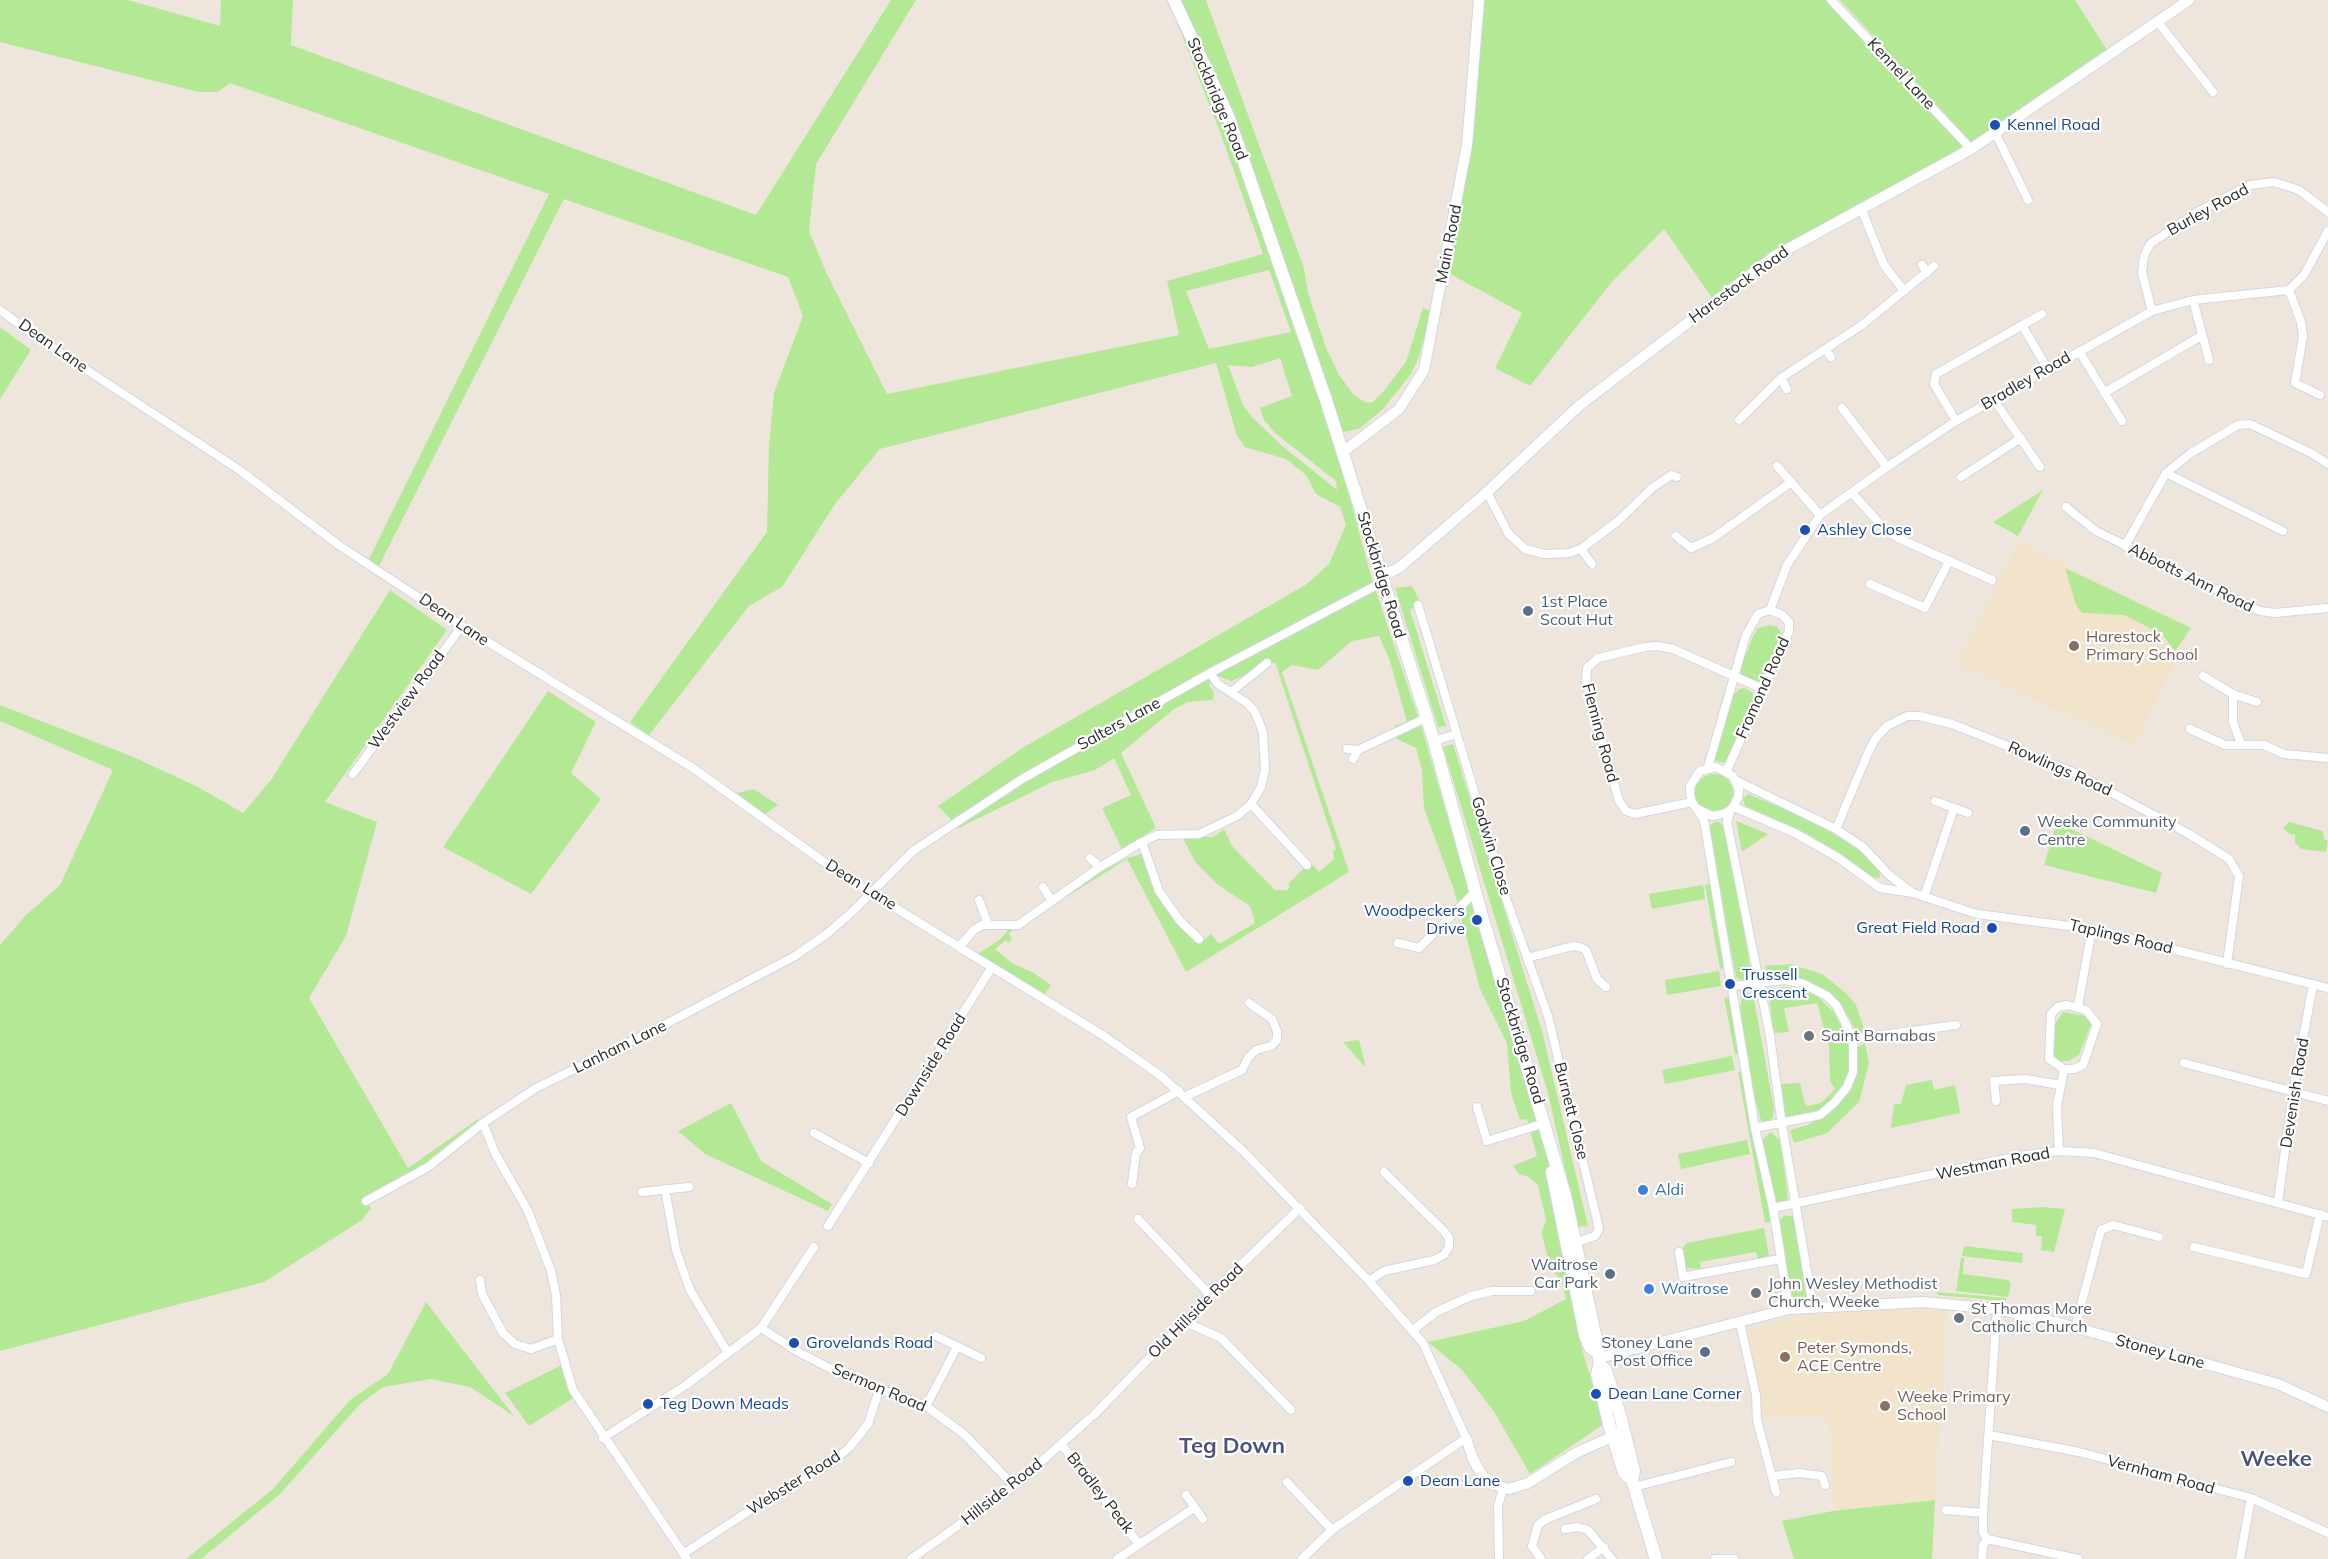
<!DOCTYPE html>
<style>
body{margin:0}
canvas{display:block;background:#eee6dc}
</style>
<canvas width="2328" height="1559"></canvas>
<script>
const ctx = document.querySelector('canvas').getContext('2d');
ctx.lineJoin = 'round';
function paint(path, color) {
  ctx.fillStyle = color;
  ctx.fill(path, 'evenodd');
}
function poly(rows) {
  const path = new Path2D();
  for (const r of rows) {
    if (r.length === 3) {
      path.moveTo(r[0] + r[2], r[1]);
      path.arc(r[0], r[1], r[2], 0, 2 * Math.PI);
      continue;
    }
    path.moveTo(r[0], r[1]);
    for (let i = 2; i < r.length; i += 2) path.lineTo(r[i], r[i + 1]);
  }
  return path;
}
function strokePath(path, color, width, dash) {
  ctx.strokeStyle = color;
  ctx.lineWidth = width;
  ctx.lineCap = dash ? 'butt' : 'round';
  ctx.setLineDash(dash || []);
  ctx.stroke(path);
}
function drawText(font, color, halo, rows, align = 'center') {
  ctx.font = font + ' Mulish,sans-serif';
  ctx.lineWidth = 4.5;
  ctx.setLineDash([]);
  ctx.textBaseline = 'middle';
  ctx.strokeStyle = halo;
  ctx.fillStyle = color;
  for (const [text, x, y, turn = 0] of rows) {
    ctx.save();
    ctx.translate(x, y);
    ctx.rotate((+turn || 0) * Math.PI / 180);
    ctx.textAlign = isNaN(turn) ? turn : align;
    if (halo) ctx.strokeText(text, 0, 0);
    ctx.fillText(text, 0, 0);
    ctx.restore();
  }
}
const education = poly([
 [2018,542,2191,628,2135,745,1956,664],
 [1879,1310,1947,1310,1935,1500,1833,1511,1829,1418,1761,1417,1747,1330,1806,1313]
]);
const green = poly([
 [0,0,128,0,220,26,221,0,293,0,291,45,756,215,891,0,916,0,816,164,809,231,826,272,887,394,1179,335,1167,281,1263,254,1220,132,1168,0,1206,0,1304,268,1308,293,1326,348,1339,375,1354,395,1366,403,1373,402,1383,392,1406,362,1423,308,1431,311,1419,357,1411,374,1383,409,1359,429,1332,434,1372,579,1423,732,1475,913,1537,1117,1549,1164,1560,1242,1580,1342,1604,1424,1530,1474,1493,1410,1462,1370,1428,1342,1524,1321,1566,1299,1561,1279,1551,1269,1543,1239,1542,1232,1546,1220,1538,1185,1529,1177,1519,1174,1513,1166,1537,1156,1527,1119,1520,1120,1511,1093,1507,1043,1480,989,1454,890,1424,808,1422,770,1416,748,1397,739,1394,726,1407,722,1390,661,1379,636,1352,641,1318,670,1292,665,1282,672,1349,872,1186,972,1127,859,1009,933,1012,940,1008,943,1006,940,995,949,1013,964,1032,972,1051,985,1045,994,980,957,979,953,998,941,1007,932,1008,926,1106,869,1127,858,1141,854,1164,907,1199,944,1211,934,1219,944,1255,923,1250,906,1218,885,1196,863,1182,837,1213,837,1224,829,1232,846,1275,890,1287,890,1290,887,1288,884,1310,862,1319,872,1334,859,1333,851,1336,849,1275,662,1231,681,1218,676,1209,684,1214,693,1213,700,1188,702,1174,709,1121,753,1156,828,1122,849,1102,808,1131,795,1114,758,1095,770,1052,782,959,828,938,806,1024,747,1307,584,1329,564,1346,525,1340,507,1316,494,1306,475,1286,459,1245,447,1237,436,1216,363,880,449,835,504,782,587,749,606,649,735,630,722,767,532,769,446,774,393,803,316,788,277,564,199,379,566,369,559,549,194,230,83,218,92,199,92,0,42],
 [1269,270,1291,332,1209,349,1186,291],
 [1280,358,1292,396,1260,408,1264,420,1275,433,1336,481,1337,490,1281,445,1252,417,1243,405,1228,365,1252,367],
 [1480,0,1830,0,1966,144,1861,208,1775,256,1715,302,1664,229,1611,283,1530,386,1495,368,1522,313,1443,270,1467,145],
 [1840,0,2075,0,2107,50,1971,142],
 [0,327,31,350,0,399],
 [2043,490,2018,536,1993,522],
 [2065,568,2191,628,2175,651,2162,634,2124,615,2082,613,2076,605],
 [1412,586,1421,603,1410,610,1446,726,1438,727,1395,588],
 [390,590,447,630,325,802,377,822,346,936,309,998,408,1168,478,1119,483,1123,428,1167,366,1201,371,1208,362,1220,264,1282,0,1351,0,945,26,915,60,885,113,770,0,721,0,705,131,756,196,786,243,813,271,780],
 [1770,625,1777,627,1783,635,1759,683,1742,676,1740,670,1753,636,1758,628],
 [1745,688,1753,693,1753,703,1725,763,1716,761,1714,759,1733,695,1740,689],
 [548,691,596,722,571,773,601,799,531,894,443,847],
 [1453,744,1542,1031,1588,1226,1578,1227,1548,1093,1443,747],
 [1714,793,19],
 [754,789,778,805,765,814,737,793],
 [1748,794,1806,818,1857,848,1879,870,1880,878,1871,877,1811,836,1745,806,1743,799],
 [1717,821,1722,825,1726,834,1747,948,1751,974,1750,979,1744,982,1736,977,1709,833,1709,826],
 [1736,821,1739,822,1768,834,1742,852],
 [2057,822,2162,873,2156,893,2044,865],
 [2289,822,2323,831,2324,839,2328,841,2326,852,2301,849,2295,842,2295,834,2291,835,2283,828],
 [1710,884,1725,968,1720,969,1705,885],
 [1703,885,1705,899,1652,909,1649,894],
 [1790,964,1822,974,1846,993,1856,1005,1866,1034,1857,1034,1850,1019,1831,993,1804,980,1767,978,1765,966],
 [1719,971,1721,986,1667,995,1665,980],
 [1789,987,1816,995,1833,1011,1848,1039,1851,1067,1845,1083,1827,1105,1814,1113,1785,1120,1781,1084,1800,1083,1805,1104,1808,1106,1821,1103,1835,1089,1830,1081,1829,1047,1817,1003,1784,1008,1789,1032,1774,1033,1768,989],
 [1749,993,1754,1000,1774,1108,1773,1117,1769,1122,1762,1124,1753,1092,1740,1009,1742,997],
 [1730,997,1741,1053,1735,1054,1724,998],
 [2063,1012,2086,1016,2091,1025,2079,1055,2068,1061,2060,1061,2054,1055,2054,1025],
 [1359,1040,1366,1068,1343,1042],
 [1865,1043,1869,1063,1859,1102,1827,1133,1794,1143,1790,1130,1808,1125,1837,1107,1852,1085,1858,1047],
 [1732,1056,1735,1070,1665,1084,1662,1070],
 [1744,1070,1771,1222,1765,1223,1738,1072],
 [1932,1080,1934,1090,1955,1085,1960,1113,1891,1128,1894,1104,1901,1104,1906,1085],
 [731,1103,761,1161,832,1204,828,1211,705,1154,678,1131],
 [1771,1132,1780,1140,1788,1198,1783,1203,1777,1202,1774,1197,1763,1148,1763,1139],
 [1747,1140,1750,1154,1681,1169,1678,1154],
 [2043,1207,2065,1209,2054,1252,2041,1250,2042,1236,2036,1236,2036,1225,2012,1222,2012,1209],
 [1785,1215,1793,1217,1794,1221,1807,1302,1794,1304,1779,1230,1780,1220],
 [1764,1228,1769,1256,1758,1259,1756,1252,1700,1262,1701,1269,1686,1268,1681,1250,1687,1243],
 [1964,1246,2023,1253,2022,1263,1962,1256],
 [1961,1258,1964,1258,1963,1274,2008,1280,2011,1284,2008,1297,1956,1291],
 [1937,1292,2006,1298,2006,1301,1938,1295],
 [426,1302,514,1416,470,1387,431,1379,383,1387,360,1404,280,1494,201,1559,186,1559,273,1489,350,1400,388,1374],
 [562,1365,575,1397,529,1426,505,1393],
 [1935,1500,1932,1559,1794,1559,1782,1521,1833,1511]
]);
const minor = poly([
 [1831,0,1971,149],
 [2157,21,2213,92],
 [1995,132,2028,200],
 [1861,208,1884,265,1904,291],
 [1922,265,1927,273],
 [2289,290,2301,322,2303,336,2295,383,2320,395],
 [2193,300,2209,360],
 [0,310,38,338,238,469,340,546,462,626,693,768,845,877,1104,1036,1161,1076,1244,1152,1369,1281,1423,1343,1466,1438,1332,1530,1302,1559],
 [2152,311,2142,273,2144,256,2150,244,2199,211,2250,185,2274,182,2299,190,2328,212],
 [2022,325,2047,368],
 [1825,349,1831,357],
 [2079,351,2122,421],
 [1781,378,1787,389],
 [2104,393,2201,336],
 [1994,400,2040,467],
 [1842,408,1887,467],
 [1739,420,1781,378,1862,325,1934,266],
 [1956,421,1934,384,1936,374,2042,314],
 [1777,466,1820,515],
 [2166,473,2283,531],
 [1961,477,2021,438],
 [1487,492,1508,533,1525,549,1545,554,1569,553,1581,549,1618,521,1652,488,1671,475,1677,477],
 [1852,493,1884,528,1898,538,1992,580],
 [2066,507,2096,531,2260,611,2275,613,2328,608],
 [1676,536,1691,548,1713,538,1790,483],
 [2125,546,2166,473,2191,453,2238,425,2250,424,2311,453,2328,464],
 [1581,549,1592,564],
 [1870,584,1925,608,1949,561],
 [1418,605,1507,901,1548,1016,1597,1220,1599,1229,1595,1236,1571,1244],
 [1770,610,1787,565,1820,515,1887,467,1956,421,2152,311,2193,300,2289,290,2304,275,2328,231],
 [2203,676,2233,694,2233,722,2241,744],
 [1231,692,1267,663],
 [2233,694,2257,702],
 [2190,729,2225,745,2264,745,2284,754,2328,758],
 [1434,741,1457,734],
 [1347,749,1358,750,1353,759],
 [1358,750,1426,718],
 [1708,767,1746,635,1758,614,1770,610,1782,615,1789,622,1789,631,1727,770],
 [353,774,462,626],
 [1737,781,1836,829,1863,847,1889,875,1910,891],
 [1935,801,1968,813],
 [1692,802,1635,814,1626,811,1619,801,1586,684,1587,668,1598,658,1645,647,1657,646,1673,649,1763,689],
 [1251,804,1307,865],
 [1734,807,1795,833,1837,857,1880,888,1913,893,1977,914,2092,929,2328,988],
 [1696,808,1712,816,1724,814,1732,809,1738,798,1739,790,1733,776,1716,767,1700,771,1690,786,1690,795,1692,802,1704,820,1755,1128,1773,1208,1789,1309],
 [1731,809,1727,822,1770,1036,1782,1125,1813,1306],
 [1836,829,1868,753,1875,739,1887,726,1907,716,1919,716,1952,724,2075,773,2189,834,2229,859,2239,876,2227,964],
 [1142,842,1159,891,1180,921,1199,939],
 [1090,858,1100,867],
 [1043,887,1052,901],
 [1924,897,1954,808],
 [979,900,988,924],
 [1398,943,1419,948,1475,892],
 [959,947,974,930,982,925,1018,925,1100,867,1142,842,1157,835,1199,834,1237,816,1251,804,1261,787,1265,770,1263,732,1255,712,1247,703,1218,684,1210,673],
 [1527,958,1573,946,1580,947,1586,950,1597,979,1606,987],
 [1732,986,1785,980,1804,984,1827,996,1837,1006,1853,1039,1853,1072,1847,1087,1834,1103,1820,1115,1755,1128],
 [2067,1005,2086,1010,2097,1024,2083,1065,2074,1069,2064,1069,2049,1059,2051,1014,2058,1007,2067,1005],
 [2078,1006,2092,929],
 [1853,1039,1956,1025],
 [2184,1063,2328,1101],
 [1184,1097,1242,1070,1248,1058,1256,1050,1271,1046,1277,1040,1277,1031,1272,1019,1249,1003],
 [1996,1101,1994,1081,2026,1079,2060,1085],
 [1477,1107,1487,1141,1545,1123],
 [483,1123,495,1153,528,1211,551,1271,556,1295,558,1339,573,1390,687,1559],
 [814,1133,869,1163],
 [2059,1151,2057,1106,2064,1069],
 [1132,1184,1136,1153,1140,1148,1131,1117,1179,1091],
 [665,1189,676,1250,690,1290,728,1353],
 [642,1192,689,1187],
 [366,1201,428,1167,483,1123,536,1088,662,1026,795,956,828,933,853,911,913,851,1022,779,1210,673,1375,586,1383,584],
 [2278,1202,2293,1092,2313,985],
 [1773,1208,2019,1156,2059,1151,2094,1153,2328,1217],
 [1138,1219,1210,1295],
 [828,1226,992,967],
 [2194,1247,2306,1274,2320,1214],
 [1679,1252,1683,1277,1780,1259],
 [480,1280,482,1294,503,1333,515,1344,531,1349,558,1339],
 [1369,1281,1384,1271,1434,1260,1444,1255,1449,1247,1449,1238,1444,1231,1384,1172],
 [1185,1322,1221,1338,1291,1410],
 [1740,1323,1756,1395,1757,1420,1776,1492],
 [761,1328,800,1353,845,1376,926,1406,965,1435,1014,1486],
 [2075,1328,2101,1230,2113,1225,2159,1237],
 [1413,1330,1436,1312,1471,1296,1492,1291,1531,1291],
 [936,1336,981,1358],
 [926,1406,957,1347],
 [1094,1415,1210,1295,1300,1208],
 [1989,1435,2079,1452,2251,1498,2328,1533],
 [603,1438,686,1385,761,1328,814,1247],
 [1061,1444,1139,1544],
 [1773,1476,1799,1473,1822,1476,1825,1485],
 [1287,1482,1332,1530],
 [1634,1487,1731,1462],
 [1186,1495,1203,1519],
 [1946,1510,1983,1513],
 [1565,1529,1577,1527,1588,1530,1612,1559],
 [1987,1539,2078,1559],
 [683,1554,755,1507,829,1464,849,1448,868,1424,879,1390],
 [911,1559,1014,1486,1089,1419],
 [1117,1559,1194,1508],
 [1499,1559,1498,1506,1503,1489],
 [1541,1559,1532,1546,1538,1525,1546,1519,1596,1499],
 [1588,1559,1604,1547],
 [1715,1559,1734,1559],
 [1982,1559,1983,1545,1987,1539,1983,1532,1983,1513,1997,1309],
 [2240,1559,2251,1498]
]);
const tertiary = poly([
 [1343,452,1399,409,1424,370,1467,145,1479,0],
 [1381,577,1400,567,1487,492,1580,405,1775,256,1971,149,2189,0],
 [1599,1358,1789,1309,1923,1302,1997,1309,2059,1323,2278,1384,2328,1407],
 [1466,1438,1473,1459,1482,1475,1494,1485,1509,1489,1528,1483,1576,1453,1618,1434]
]);
const secondary = poly([
 [1174,0,1228,116,1326,400,1434,741,1482,916,1565,1195,1596,1339,1600,1364,1597,1374,1609,1424,1624,1473,1632,1480,1656,1559],
 [1552,1172,1585,1335,1590,1347,1597,1352],
 [1600,1364,1606,1371,1620,1415,1634,1471,1632,1480]
]);
const markers = [
 [1995,125,6,"#1a4fb4"],
 [1805,530,6,"#1a4fb4"],
 [1528,611,6,"#5c6f8a"],
 [2074,646,6,"#8d6e63"],
 [2025,831,6,"#5c6f8a"],
 [1477,920,6,"#1a4fb4"],
 [1992,928,6,"#1a4fb4"],
 [1730,984,6,"#1a4fb4"],
 [1809,1036,6,"#6b7280"],
 [1643,1190,6,"#3f7fe0"],
 [1610,1274,6,"#5c6f8a"],
 [1649,1289,6,"#3f7fe0"],
 [1756,1293,6,"#6b7280"],
 [1959,1318,6,"#6b7280"],
 [794,1343,6,"#1a4fb4"],
 [1705,1352,6,"#5c6f8a"],
 [1785,1357,6,"#8d6e63"],
 [1596,1394,6,"#1a4fb4"],
 [648,1404,6,"#1a4fb4"],
 [1885,1406,6,"#8d6e63"],
 [1408,1481,6,"#1a4fb4"]
];
const streetNames = [
 ["Kennel Lane",1901,74,47],
 ["Stockbridge Road",1217,99,67],
 ["Burley Road",2208,210,-29],
 ["Main Road",1449,244,-79],
 ["Harestock Road",1739,285,-36],
 ["Dean Lane",53,346,35],
 ["Bradley Road",2026,381,-30],
 ["Stockbridge Road",1381,575,73],
 ["Abbotts Ann Road",2191,578,26],
 ["Dean Lane",454,620,34],
 ["Fromond Road",1763,688,-66],
 ["Westview Road",407,700,-54],
 ["Salters Lane",1119,724,-29],
 ["Fleming Road",1600,733,75],
 ["Rowlings Road",2060,769,24],
 ["Godwin Close",1491,846,73],
 ["Dean Lane",861,885,32],
 ["Taplings Road",2121,937,13],
 ["Stockbridge Road",1520,1041,73],
 ["Lanham Lane",620,1047,-26],
 ["Downside Road",931,1065,-58],
 ["Devenish Road",2295,1093,-81],
 ["Burnett Close",1571,1111,76],
 ["Westman Road",1993,1164,-11],
 ["Old Hillside Road",1196,1311,-45],
 ["Stoney Lane",2160,1352,15],
 ["Sermon Road",879,1388,23],
 ["Vernham Road",2161,1475,15],
 ["Webster Road",794,1483,-32],
 ["Hillside Road",1002,1492,-38],
 ["Bradley Peak",1100,1493,52]
];
const transitNames = [
 ["Kennel Road",2007,125],
 ["Ashley Close",1817,530],
 ["Woodpeckers",1465,911,"right"],
 ["Drive",1465,929,"right"],
 ["Great Field Road",1980,928,"right"],
 ["Trussell",1742,975],
 ["Crescent",1742,993],
 ["Grovelands Road",806,1343],
 ["Dean Lane Corner",1608,1394],
 ["Teg Down Meads",660,1404],
 ["Dean Lane",1420,1481]
];
const serviceNames = [
 ["1st Place",1540,602],
 ["Scout Hut",1540,620],
 ["Weeke Community",2037,822],
 ["Centre",2037,840],
 ["Waitrose",1598,1265,"right"],
 ["Car Park",1598,1283,"right"],
 ["Stoney Lane",1693,1343,"right"],
 ["Post Office",1693,1361,"right"]
];
const educationNames = [
 ["Harestock",2086,637],
 ["Primary School",2086,655],
 ["Peter Symonds,",1797,1348],
 ["ACE Centre",1797,1366],
 ["Weeke Primary",1897,1397],
 ["School",1897,1415]
];
const worshipNames = [
 ["Saint Barnabas",1821,1036],
 ["John Wesley Methodist",1768,1284],
 ["Church, Weeke",1768,1302],
 ["St Thomas More",1971,1309],
 ["Catholic Church",1971,1327]
];
const shopNames = [
 ["Aldi",1655,1190],
 ["Waitrose",1661,1289]
];
const districtNames = [
 ["Teg Down",1232,1446],
 ["Weeke",2276,1459]
];
paint(education, '#f1e4cb');
paint(green, '#b3e995');
strokePath(minor, '#d2d6e5', 10);
strokePath(tertiary, '#d2d6e5', 12);
strokePath(secondary, '#d2d6e5', 14);
strokePath(minor, '#fff', 8);
strokePath(tertiary, '#fff', 10);
strokePath(secondary, '#fff', 12);
for (const [x, y, r, color] of markers) {
  const dot = new Path2D();
  dot.arc(x, y, r, 0, 2 * Math.PI);
  ctx.fillStyle = color;
  ctx.fill(dot);
  strokePath(dot, '#fff', 2);
}
drawText('16px', '#2b2b2b', '#fff', streetNames);
drawText('16px', '#164399', '#fff', transitNames, 'left');
drawText('16px', '#4e5e75', '#fff', serviceNames, 'left');
drawText('16px', '#785e54', '#fff', educationNames, 'left');
drawText('16px', '#5b616d', '#fff', worshipNames, 'left');
drawText('16px', '#366cbe', '#fff', shopNames, 'left');
drawText('bold 22px', '#485380', '#fff', districtNames);
</script>
